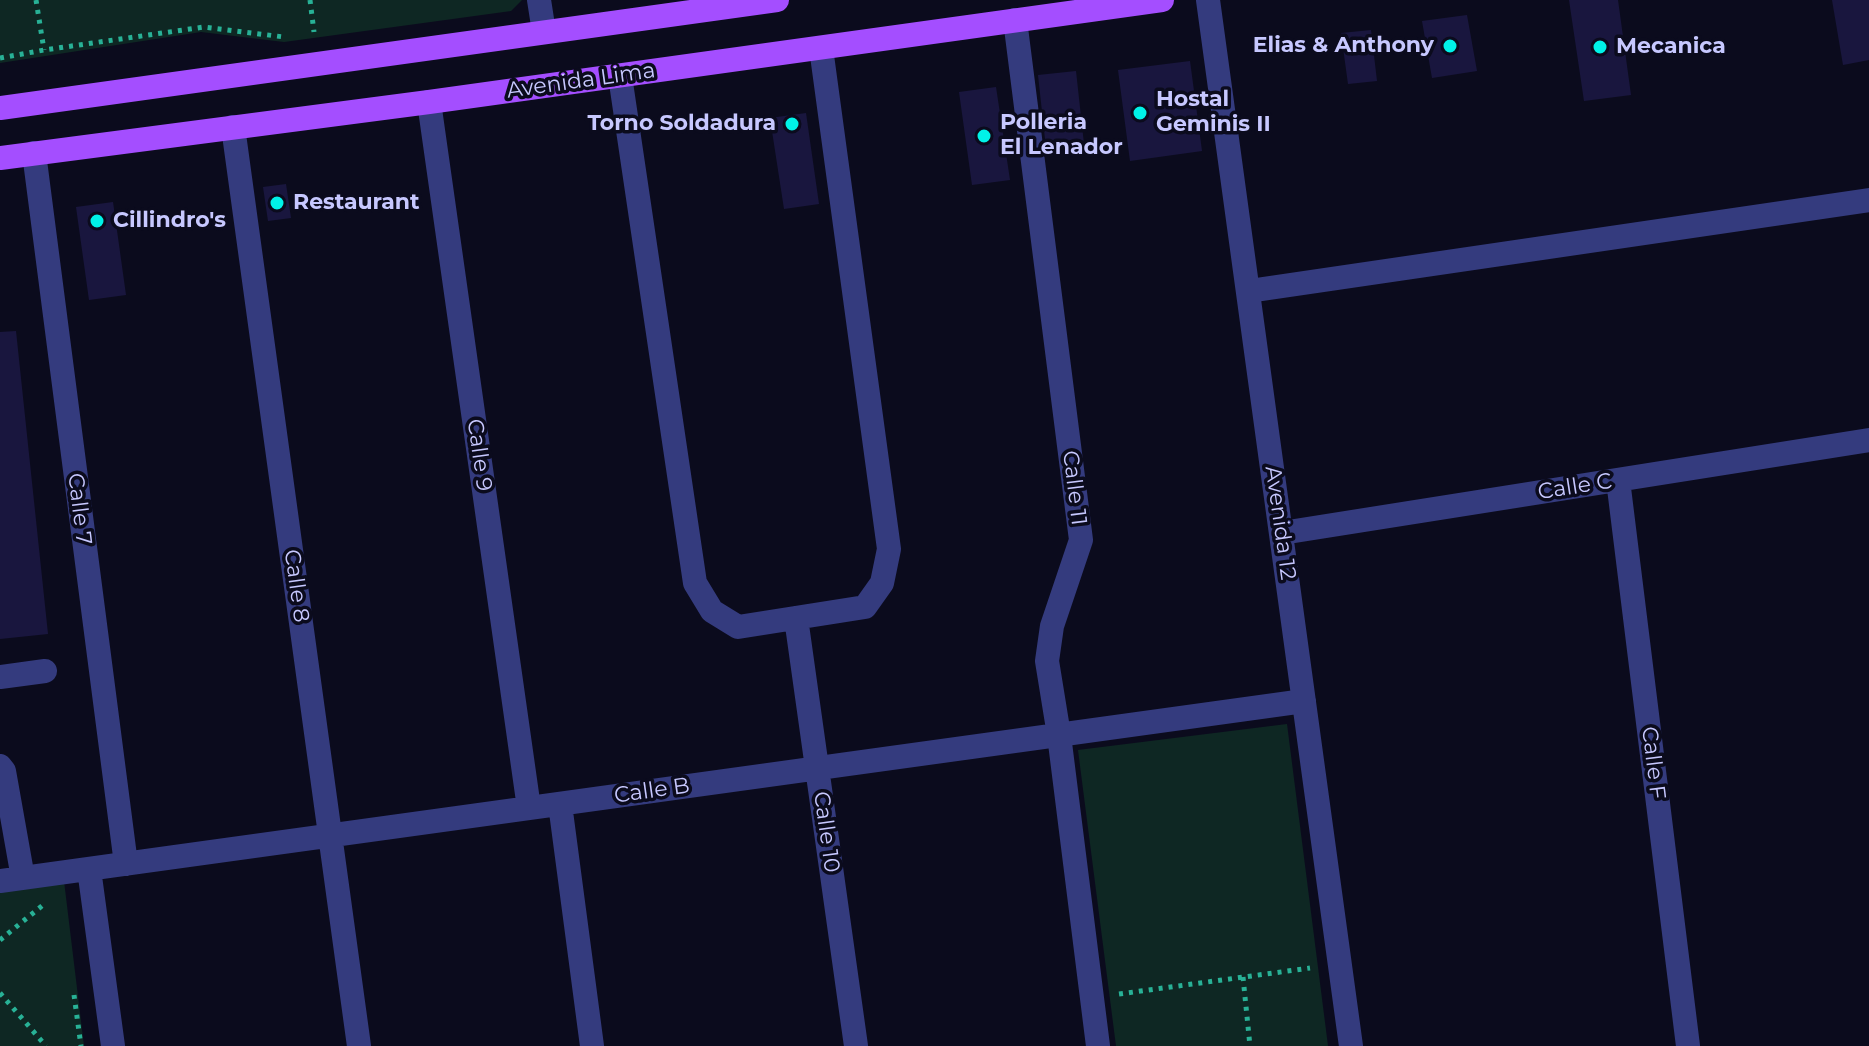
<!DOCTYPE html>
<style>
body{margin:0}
canvas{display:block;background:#0b0b1d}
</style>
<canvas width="1869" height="1046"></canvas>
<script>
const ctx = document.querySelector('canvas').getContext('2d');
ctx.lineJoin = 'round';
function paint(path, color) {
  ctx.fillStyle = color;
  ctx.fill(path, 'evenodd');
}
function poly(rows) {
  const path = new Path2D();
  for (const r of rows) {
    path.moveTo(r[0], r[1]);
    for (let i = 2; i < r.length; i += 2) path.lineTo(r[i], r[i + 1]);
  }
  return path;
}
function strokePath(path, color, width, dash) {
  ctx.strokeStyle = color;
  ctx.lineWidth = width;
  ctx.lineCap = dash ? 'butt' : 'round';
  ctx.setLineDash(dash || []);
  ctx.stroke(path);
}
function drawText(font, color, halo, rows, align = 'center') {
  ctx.font = font + ' Montserrat,sans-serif';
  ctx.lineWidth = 7;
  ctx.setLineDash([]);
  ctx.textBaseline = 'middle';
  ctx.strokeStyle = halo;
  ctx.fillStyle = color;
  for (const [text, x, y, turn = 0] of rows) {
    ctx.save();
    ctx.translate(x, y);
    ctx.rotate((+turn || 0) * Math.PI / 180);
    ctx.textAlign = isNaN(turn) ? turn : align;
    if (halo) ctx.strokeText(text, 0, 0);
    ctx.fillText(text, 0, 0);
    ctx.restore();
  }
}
const green = poly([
 [0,0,522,0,511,11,284,42,201,32,0,63],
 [1287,724,1328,1046,1116,1046,1078,750],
 [64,881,84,1046,0,1046,0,888]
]);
const building = poly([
 [1569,0,1618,0,1631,95,1584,101],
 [1832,0,1869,0,1869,60,1843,65],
 [1467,15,1477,71,1432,78,1422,21],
 [1371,30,1377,81,1348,84,1341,33],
 [1190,61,1202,151,1130,161,1118,70],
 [1076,71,1084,144,1046,148,1038,75],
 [996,87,1010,180,972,185,959,92],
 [806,113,819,204,784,209,770,118],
 [286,184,291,218,268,221,263,187],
 [113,202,126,295,89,300,76,207],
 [16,331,48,634,0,639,0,332]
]);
const path = poly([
 [36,0,44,50],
 [310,0,314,32],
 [0,58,44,50,204,27,284,37],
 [0,940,43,905],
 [1243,977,1250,1046],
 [0,993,46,1046],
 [1119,994,1310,968],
 [74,995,81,1046]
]);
const minor = poly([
 [539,0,544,32],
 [1208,0,1351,1046],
 [1015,20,1081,540,1052,626,1047,661,1059,735,1098,1046],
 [620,76,695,583,712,611,738,627,865,607,882,583,889,549,821,48],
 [429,102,529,808],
 [233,127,359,1046],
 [34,153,126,864],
 [1249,291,1869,200],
 [1618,480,1688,1046],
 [1282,533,1869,440],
 [796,618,856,1046],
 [0,677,45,671],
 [0,766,4,771,23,878],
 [560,804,592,1046],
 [89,869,113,1046],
 [0,881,1304,701]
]);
const major = poly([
 [0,108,777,0],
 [0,158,429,102,1162,0]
]);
const markers = [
 [1450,46,8,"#00f2e8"],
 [1600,47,8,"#00f2e8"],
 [1140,113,8,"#00f2e8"],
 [792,124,8,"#00f2e8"],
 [984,136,8,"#00f2e8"],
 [277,203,8,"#00f2e8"],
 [97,221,8,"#00f2e8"]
];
const poiNames = [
 ["Elias & Anthony",1434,46,"right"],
 ["Mecanica",1616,47],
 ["Hostal",1156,100],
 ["Geminis II",1156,125],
 ["Polleria",1000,123],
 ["El Lenador",1000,148],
 ["Torno Soldadura",776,124,"right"],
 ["Restaurant",293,203],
 ["Cillindro's",113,221]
];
const streetNames = [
 ["Avenida Lima",581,81,-8],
 ["Calle 9",479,455,82],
 ["Calle C",1575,487,-9],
 ["Calle 11",1074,488,83],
 ["Calle 7",79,509,83],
 ["Avenida 12",1280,523,82],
 ["Calle 8",296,586,82],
 ["Calle F",1653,763,83],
 ["Calle B",652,791,-8],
 ["Calle 10",826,832,82]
];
paint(green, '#0e2723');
paint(building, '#19163e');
strokePath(path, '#28b196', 5, [4, 6]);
strokePath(minor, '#343b7e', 24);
strokePath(major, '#a44eff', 24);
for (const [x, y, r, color] of markers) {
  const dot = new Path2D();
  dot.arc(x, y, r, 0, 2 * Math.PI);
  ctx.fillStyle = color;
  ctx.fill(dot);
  strokePath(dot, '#0b0b1d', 3);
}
drawText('bold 22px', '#c7c8ff', '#0b0b1d', poiNames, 'left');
drawText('22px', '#c7c8ff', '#0b0b1d', streetNames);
</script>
